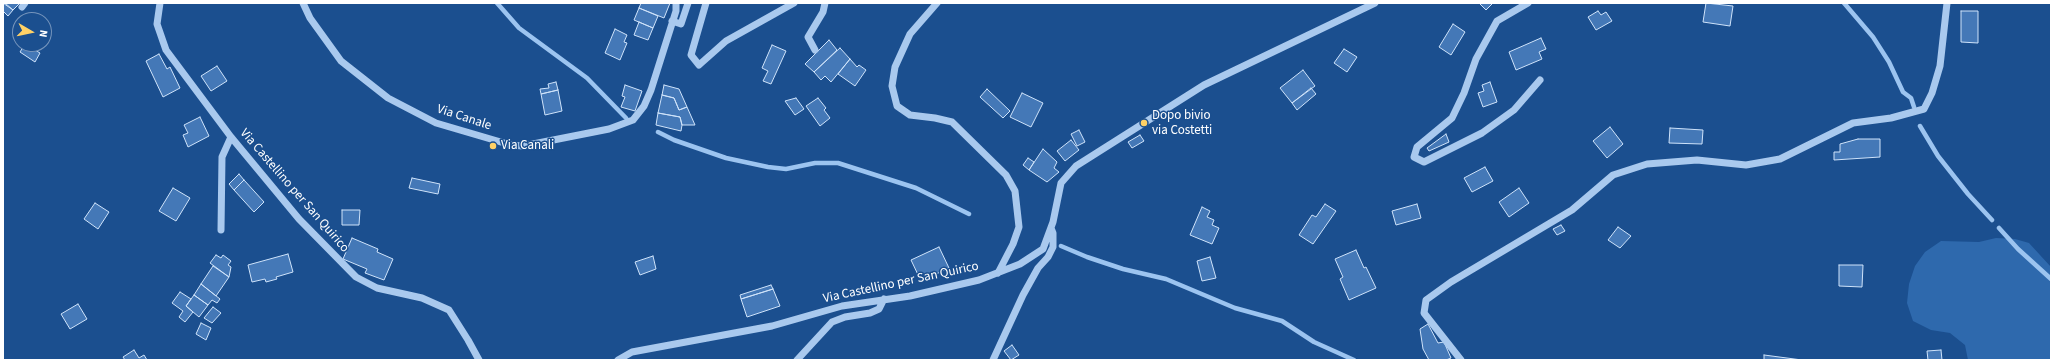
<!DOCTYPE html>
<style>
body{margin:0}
#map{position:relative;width:2054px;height:363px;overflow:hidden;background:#1b4f8f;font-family:"Source Sans 3",sans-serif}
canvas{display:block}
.frame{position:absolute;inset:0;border:4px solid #fff;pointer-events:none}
.north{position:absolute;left:12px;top:12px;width:40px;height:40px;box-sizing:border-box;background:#1b4f8f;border:1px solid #7695bc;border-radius:50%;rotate:99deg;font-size:11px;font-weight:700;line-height:16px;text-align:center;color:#fff}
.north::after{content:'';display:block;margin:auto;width:14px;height:18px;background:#ffd166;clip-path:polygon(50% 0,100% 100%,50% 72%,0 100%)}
</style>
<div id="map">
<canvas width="2054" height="363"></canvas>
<div class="frame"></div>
<div class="north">N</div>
</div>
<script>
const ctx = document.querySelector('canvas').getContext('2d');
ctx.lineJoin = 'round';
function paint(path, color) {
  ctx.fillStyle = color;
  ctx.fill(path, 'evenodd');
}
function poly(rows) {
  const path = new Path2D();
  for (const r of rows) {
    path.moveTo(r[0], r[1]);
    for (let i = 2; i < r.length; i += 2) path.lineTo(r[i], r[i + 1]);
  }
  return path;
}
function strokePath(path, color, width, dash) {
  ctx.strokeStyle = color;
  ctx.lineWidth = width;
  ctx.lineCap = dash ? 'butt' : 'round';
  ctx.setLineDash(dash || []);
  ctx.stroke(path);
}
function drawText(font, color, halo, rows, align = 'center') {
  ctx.font = font + ' "Source Sans 3",sans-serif';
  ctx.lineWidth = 3;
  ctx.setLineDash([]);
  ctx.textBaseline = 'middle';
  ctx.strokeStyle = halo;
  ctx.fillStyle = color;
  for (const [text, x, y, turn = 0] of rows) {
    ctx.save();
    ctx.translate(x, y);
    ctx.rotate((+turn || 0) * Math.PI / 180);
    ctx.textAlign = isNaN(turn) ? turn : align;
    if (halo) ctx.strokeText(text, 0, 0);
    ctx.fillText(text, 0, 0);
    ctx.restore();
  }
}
const green = poly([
 [1996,238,2015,239,2029,243,2051,267,2051,360,1968,360,1965,345,1950,333,1931,330,1913,321,1907,303,1909,284,1915,266,1925,252,1941,241,1979,242]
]);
const stream = poly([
 [497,3,519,28,587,78,626,118],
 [1844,3,1873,37,1889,62,1903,92,1911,98,1914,107],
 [1920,126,1938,156,1968,194,1992,220],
 [658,132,674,140,726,158,768,167,786,169,815,163,838,163,916,188,969,214],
 [1999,228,2018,249,2051,279],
 [1061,246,1087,257,1123,269,1166,279,1235,308,1282,321,1314,342,1354,360]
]);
const building = poly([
 [3,3,13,10,8,16,3,11,3,3],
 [5,3,20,3,13,10,5,3],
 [641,3,670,3,664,18,639,8,641,3],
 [1479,3,1493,3,1486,10,1479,3],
 [1706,3,1733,6,1730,26,1703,22,1706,3],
 [639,8,658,16,653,28,634,20,639,8],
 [1598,11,1601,15,1606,12,1612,21,1596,30,1588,17,1598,11],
 [1961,11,1978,11,1978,43,1961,42,1961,11],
 [639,22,653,28,648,40,634,35,639,22],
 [1453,24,1465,32,1451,55,1439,47,1453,24],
 [615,29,627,35,624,42,627,43,620,60,605,53,615,29],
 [1541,38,1546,49,1539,52,1542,59,1516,70,1509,52,1541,38],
 [829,40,837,50,814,72,805,64,829,40],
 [25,44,40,53,35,62,20,52,25,44],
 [772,45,786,51,771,84,763,81,768,71,762,68,772,45],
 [840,48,850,59,831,82,825,76,821,80,814,72,840,48],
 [1344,49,1357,57,1347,72,1334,63,1344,49],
 [159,54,167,69,170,67,180,88,163,97,146,61,159,54],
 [850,59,857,67,859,65,866,70,855,86,838,74,850,59],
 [217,66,227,81,211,91,201,76,217,66],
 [1303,70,1315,86,1292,103,1280,88,1303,70],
 [556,82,558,90,541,94,540,89,549,88,548,84,556,82],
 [1490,82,1497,102,1483,107,1478,93,1484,91,1482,85,1490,82],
 [625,85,642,91,635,111,621,107,625,97,622,96,625,85],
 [664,85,679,89,687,107,679,110,674,98,662,95,664,85],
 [1311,88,1316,94,1297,110,1292,103,1311,88],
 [987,89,1010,111,1003,118,980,97,987,89],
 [558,90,562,111,545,115,541,94,558,90],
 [1022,93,1043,103,1031,127,1010,117,1022,93],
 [662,95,674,98,679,110,687,107,695,125,682,125,680,117,658,113,662,95],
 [796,98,804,109,795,115,785,101,796,98],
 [818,98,826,108,824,110,830,118,820,126,806,106,818,98],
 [658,113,680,117,682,125,681,131,656,125,658,113],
 [200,117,209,136,188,147,183,135,188,133,184,125,200,117],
 [1610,127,1623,144,1607,158,1593,141,1610,127],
 [1670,128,1703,130,1702,144,1669,143,1670,128],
 [1079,130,1085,142,1077,146,1071,134,1079,130],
 [1446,134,1449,142,1429,151,1427,148,1446,134],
 [1140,135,1144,141,1132,148,1128,142,1140,135],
 [1858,139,1880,139,1880,157,1834,160,1834,152,1840,152,1840,144,1858,139],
 [1071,140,1079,150,1065,161,1057,151,1071,140],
 [1043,149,1057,162,1054,168,1059,172,1047,182,1029,170,1043,149],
 [1028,158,1034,162,1029,170,1023,165,1028,158],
 [1485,167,1493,181,1472,192,1464,178,1485,167],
 [239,174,244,180,234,190,229,184,239,174],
 [412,178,440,184,438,194,409,188,412,178],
 [244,180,264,202,254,212,234,190,244,180],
 [173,188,190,198,176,221,159,211,173,188],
 [1519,188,1529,203,1509,217,1499,202,1519,188],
 [95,203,109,212,98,229,84,219,95,203],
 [1325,204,1336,211,1313,244,1299,235,1312,215,1316,217,1325,204],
 [1417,204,1421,218,1396,225,1392,211,1417,204],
 [1202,207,1210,211,1207,217,1214,220,1212,225,1219,228,1212,244,1190,235,1202,207],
 [342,210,360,210,359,225,342,225,342,210],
 [1561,225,1565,231,1557,235,1553,229,1561,225],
 [1618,227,1631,236,1620,248,1608,240,1618,227],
 [352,238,378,249,377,252,393,259,384,280,365,273,367,269,343,259,352,238],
 [939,247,949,268,921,281,911,260,939,247],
 [1356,250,1364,268,1366,267,1376,288,1349,300,1340,279,1343,277,1335,259,1356,250],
 [288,254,293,272,276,277,277,279,266,282,265,279,252,282,248,265,288,254],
 [216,255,221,258,223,255,231,261,228,265,231,267,229,277,210,263,216,255],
 [653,256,656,269,640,275,635,262,653,256],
 [1210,257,1216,278,1202,281,1197,261,1210,257],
 [1839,265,1863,265,1862,287,1839,286,1839,265],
 [213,266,229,277,216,296,201,284,213,266],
 [201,284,220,299,217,303,212,300,208,305,194,295,201,284],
 [771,285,773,289,741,299,740,295,771,285],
 [773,289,780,306,747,317,741,299,773,289],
 [180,292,191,299,186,306,193,312,185,322,179,317,183,311,172,303,180,292],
 [194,295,208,305,199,317,186,306,194,295],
 [78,304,87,319,70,329,61,314,78,304],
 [213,307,221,313,212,323,204,318,213,307],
 [201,323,211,328,206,340,196,334,201,323],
 [1428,324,1438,343,1444,342,1451,358,1446,360,1429,360,1423,349,1420,329,1428,324],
 [1012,345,1019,355,1011,360,1004,351,1012,345],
 [134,350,139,358,144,355,147,360,125,360,123,357,134,350],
 [1941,350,1942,360,1928,360,1927,351,1941,350],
 [1764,355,1802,360,1764,360,1764,355]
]);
const minor = poly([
 [160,3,157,24,166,50,231,137,299,219,356,277,377,288,422,298,449,310,468,340,479,360],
 [303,3,310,18,341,61,388,98,436,123,511,145,523,146,609,129,633,120,644,106,651,90,676,11,676,3],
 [706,3,691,55,699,65,726,41,794,3],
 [937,3,910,34,895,67,892,86,897,106,910,115,935,118,952,122,1006,175,1015,191,1019,227,1013,244,998,273],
 [1528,3,1497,21,1476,59,1464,93,1452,118,1417,147,1414,157,1424,162,1482,133,1514,110,1540,80],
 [22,7,25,3],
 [672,21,681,24,688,3],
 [815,50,808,37,823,12,825,3],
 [221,230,222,157,231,137],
 [618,360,632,352,772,326,842,306,910,296,979,280,1020,264,1043,249,1053,222,1061,183,1076,166,1204,85,1375,3],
 [797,360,832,322,845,317,870,313,879,309,884,299],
 [993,360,1023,295,1038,268,1048,257,1053,247,1053,233,1051,228],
 [1461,360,1424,313,1426,300,1451,282,1572,210,1613,175,1647,164,1697,160,1746,165,1780,159,1853,123,1891,118,1924,109,1932,93,1940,66,1947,3]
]);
const markers = [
 [1144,123,4,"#ffd166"],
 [493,146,4,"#ffd166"]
];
const poiNames = [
 ["Dopo bivio",1152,116],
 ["via Costetti",1152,131],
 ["Via Canali",501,146]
];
const streetNames = [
 ["Via Canale",464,118,18],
 ["Via Castellino per San Quirico",294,191,49],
 ["Via Castellino per San Quirico",901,283,-12]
];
paint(green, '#2e69ad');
strokePath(stream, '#9cc4f0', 4.5);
paint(building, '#4478b7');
strokePath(building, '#cfe3fa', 1);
strokePath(minor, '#a9c9ee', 7);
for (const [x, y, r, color] of markers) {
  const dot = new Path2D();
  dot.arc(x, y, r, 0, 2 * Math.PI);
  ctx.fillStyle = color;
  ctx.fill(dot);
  strokePath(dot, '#1b4f8f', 1.5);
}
drawText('13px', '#fff', '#1b4f8f', poiNames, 'left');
drawText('13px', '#fff', '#1b4f8f', streetNames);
</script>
